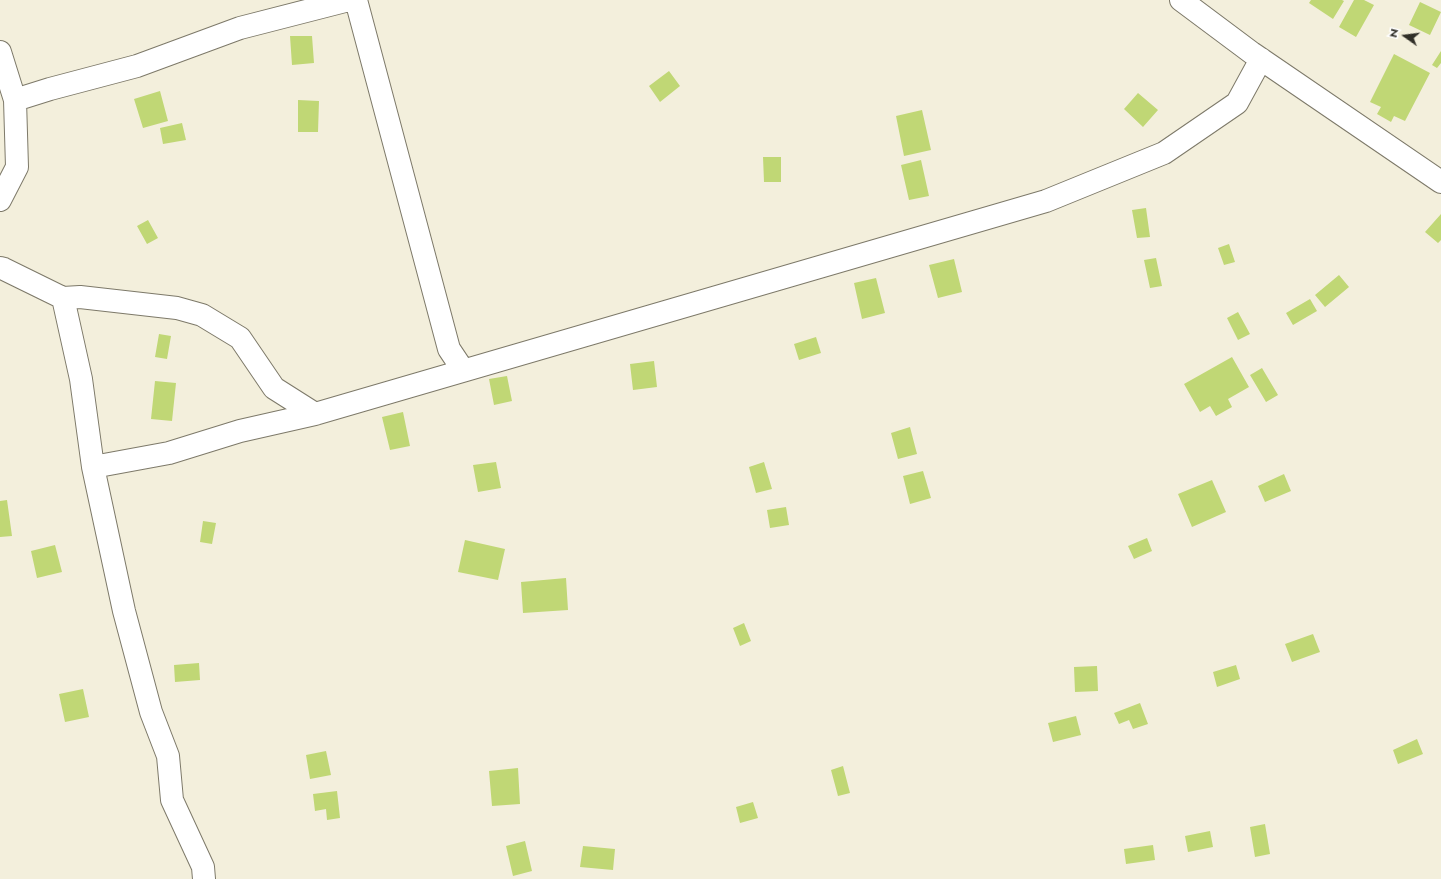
<!DOCTYPE html>
<style>
body{margin:0}
#map{position:relative;width:1441px;height:879px;overflow:hidden;background:#f3efdc;font-family:Jost,sans-serif}
canvas{display:block}
.north{position:absolute;left:1385px;top:16px;width:40px;height:40px;-webkit-text-stroke:3px #fff;paint-order:stroke;rotate:284deg;font-size:11px;font-weight:700;line-height:16px;text-align:center;color:#302f28}
.north::after{content:'';display:block;margin:auto;width:14px;height:18px;background:#302f28;clip-path:polygon(50% 0,100% 100%,50% 72%,0 100%)}
</style>
<div id="map">
<canvas width="1441" height="879"></canvas>
<div class="north">N</div>
</div>
<script>
const ctx = document.querySelector('canvas').getContext('2d');
ctx.lineJoin = 'round';
function paint(path, color) {
  ctx.fillStyle = color;
  ctx.fill(path, 'evenodd');
}
function poly(rows) {
  const path = new Path2D();
  for (const r of rows) {
    path.moveTo(r[0], r[1]);
    for (let i = 2; i < r.length; i += 2) path.lineTo(r[i], r[i + 1]);
  }
  return path;
}
function strokePath(path, color, width, dash) {
  ctx.strokeStyle = color;
  ctx.lineWidth = width;
  ctx.lineCap = dash ? 'butt' : 'round';
  ctx.setLineDash(dash || []);
  ctx.stroke(path);
}
const building = poly([
 [1311,0,1342,0,1344,1,1333,19,1309,3],
 [1354,0,1364,0,1374,5,1356,37,1339,27],
 [1420,2,1441,12,1430,35,1409,25],
 [290,36,312,36,314,63,292,65],
 [1441,51,1441,63,1437,68,1432,65],
 [1394,54,1430,73,1405,121,1394,116,1391,122,1377,114,1381,107,1370,102],
 [669,71,680,86,660,102,649,86],
 [160,91,168,121,143,128,134,99],
 [1138,93,1158,110,1143,127,1124,109],
 [298,100,319,101,318,132,298,132],
 [922,110,931,150,904,156,896,116],
 [182,123,186,140,163,144,160,128],
 [763,157,781,157,781,182,764,182],
 [921,160,929,196,909,200,901,165],
 [1146,208,1150,237,1137,238,1132,210],
 [1441,214,1441,240,1438,243,1425,232],
 [148,220,158,238,147,244,137,226],
 [1229,244,1235,262,1224,265,1218,248],
 [1156,258,1162,286,1150,288,1144,260],
 [954,259,962,292,938,298,929,265],
 [1339,275,1349,287,1325,307,1315,295],
 [876,278,885,313,862,319,854,283],
 [1310,299,1317,311,1293,325,1286,313],
 [1238,312,1250,334,1238,340,1227,318],
 [159,334,171,336,167,359,155,357],
 [816,337,821,353,799,360,794,344],
 [1232,357,1249,387,1228,399,1232,407,1216,416,1210,406,1200,412,1184,384],
 [654,361,657,387,633,390,630,364],
 [1262,368,1278,395,1266,402,1250,375],
 [507,376,512,401,494,405,489,379],
 [155,381,176,383,172,421,151,419],
 [403,412,410,446,390,450,382,417],
 [910,427,917,454,898,459,891,433],
 [496,462,501,488,478,492,473,465],
 [764,462,772,489,756,493,749,467],
 [923,471,931,498,910,504,903,476],
 [1284,474,1291,491,1265,502,1258,486],
 [1212,480,1226,512,1192,527,1178,494],
 [7,500,12,536,0,537,0,501],
 [786,507,789,525,770,528,767,510],
 [203,521,216,523,212,544,200,542],
 [1147,538,1152,551,1134,559,1128,546],
 [465,540,505,549,498,580,458,572],
 [55,545,62,572,37,578,31,551],
 [566,578,568,610,523,613,521,582],
 [744,623,751,641,740,646,733,628],
 [1313,634,1320,652,1292,662,1285,644],
 [199,663,200,680,175,682,174,665],
 [1236,665,1240,679,1217,687,1213,672],
 [1097,666,1098,691,1075,692,1074,667],
 [83,689,89,717,65,722,59,694],
 [1140,703,1148,724,1133,729,1129,720,1119,724,1114,713],
 [1076,716,1081,735,1053,742,1048,723],
 [1417,739,1423,754,1398,764,1393,750],
 [326,751,331,775,310,779,306,755],
 [843,766,850,793,838,796,831,770],
 [518,768,520,804,492,806,489,771],
 [337,791,340,818,327,820,326,809,315,811,313,794],
 [753,802,758,818,740,823,736,807],
 [1265,824,1270,854,1255,857,1250,827],
 [1210,831,1213,847,1188,852,1185,836],
 [525,841,532,871,513,876,506,846],
 [1153,845,1155,860,1126,864,1124,849],
 [583,846,615,849,613,870,580,867]
]);
const minor = poly([
 [356,0,449,349,463,370],
 [1181,0,1252,53,1441,182],
 [0,52,15,100,17,167,0,200],
 [15,100,50,89,137,66,240,28,349,0],
 [0,268,4,269,63,298,81,379,93,467,169,453,240,431,315,414,1046,201,1164,153,1237,103,1261,59],
 [63,298,80,297,177,308,202,315,240,338,274,388,315,414],
 [93,467,124,611,151,712,168,756,172,800,203,867,204,879]
]);
paint(building, '#c0d775');
strokePath(minor, '#7d7969', 24);
strokePath(minor, '#fff', 22);
</script>
